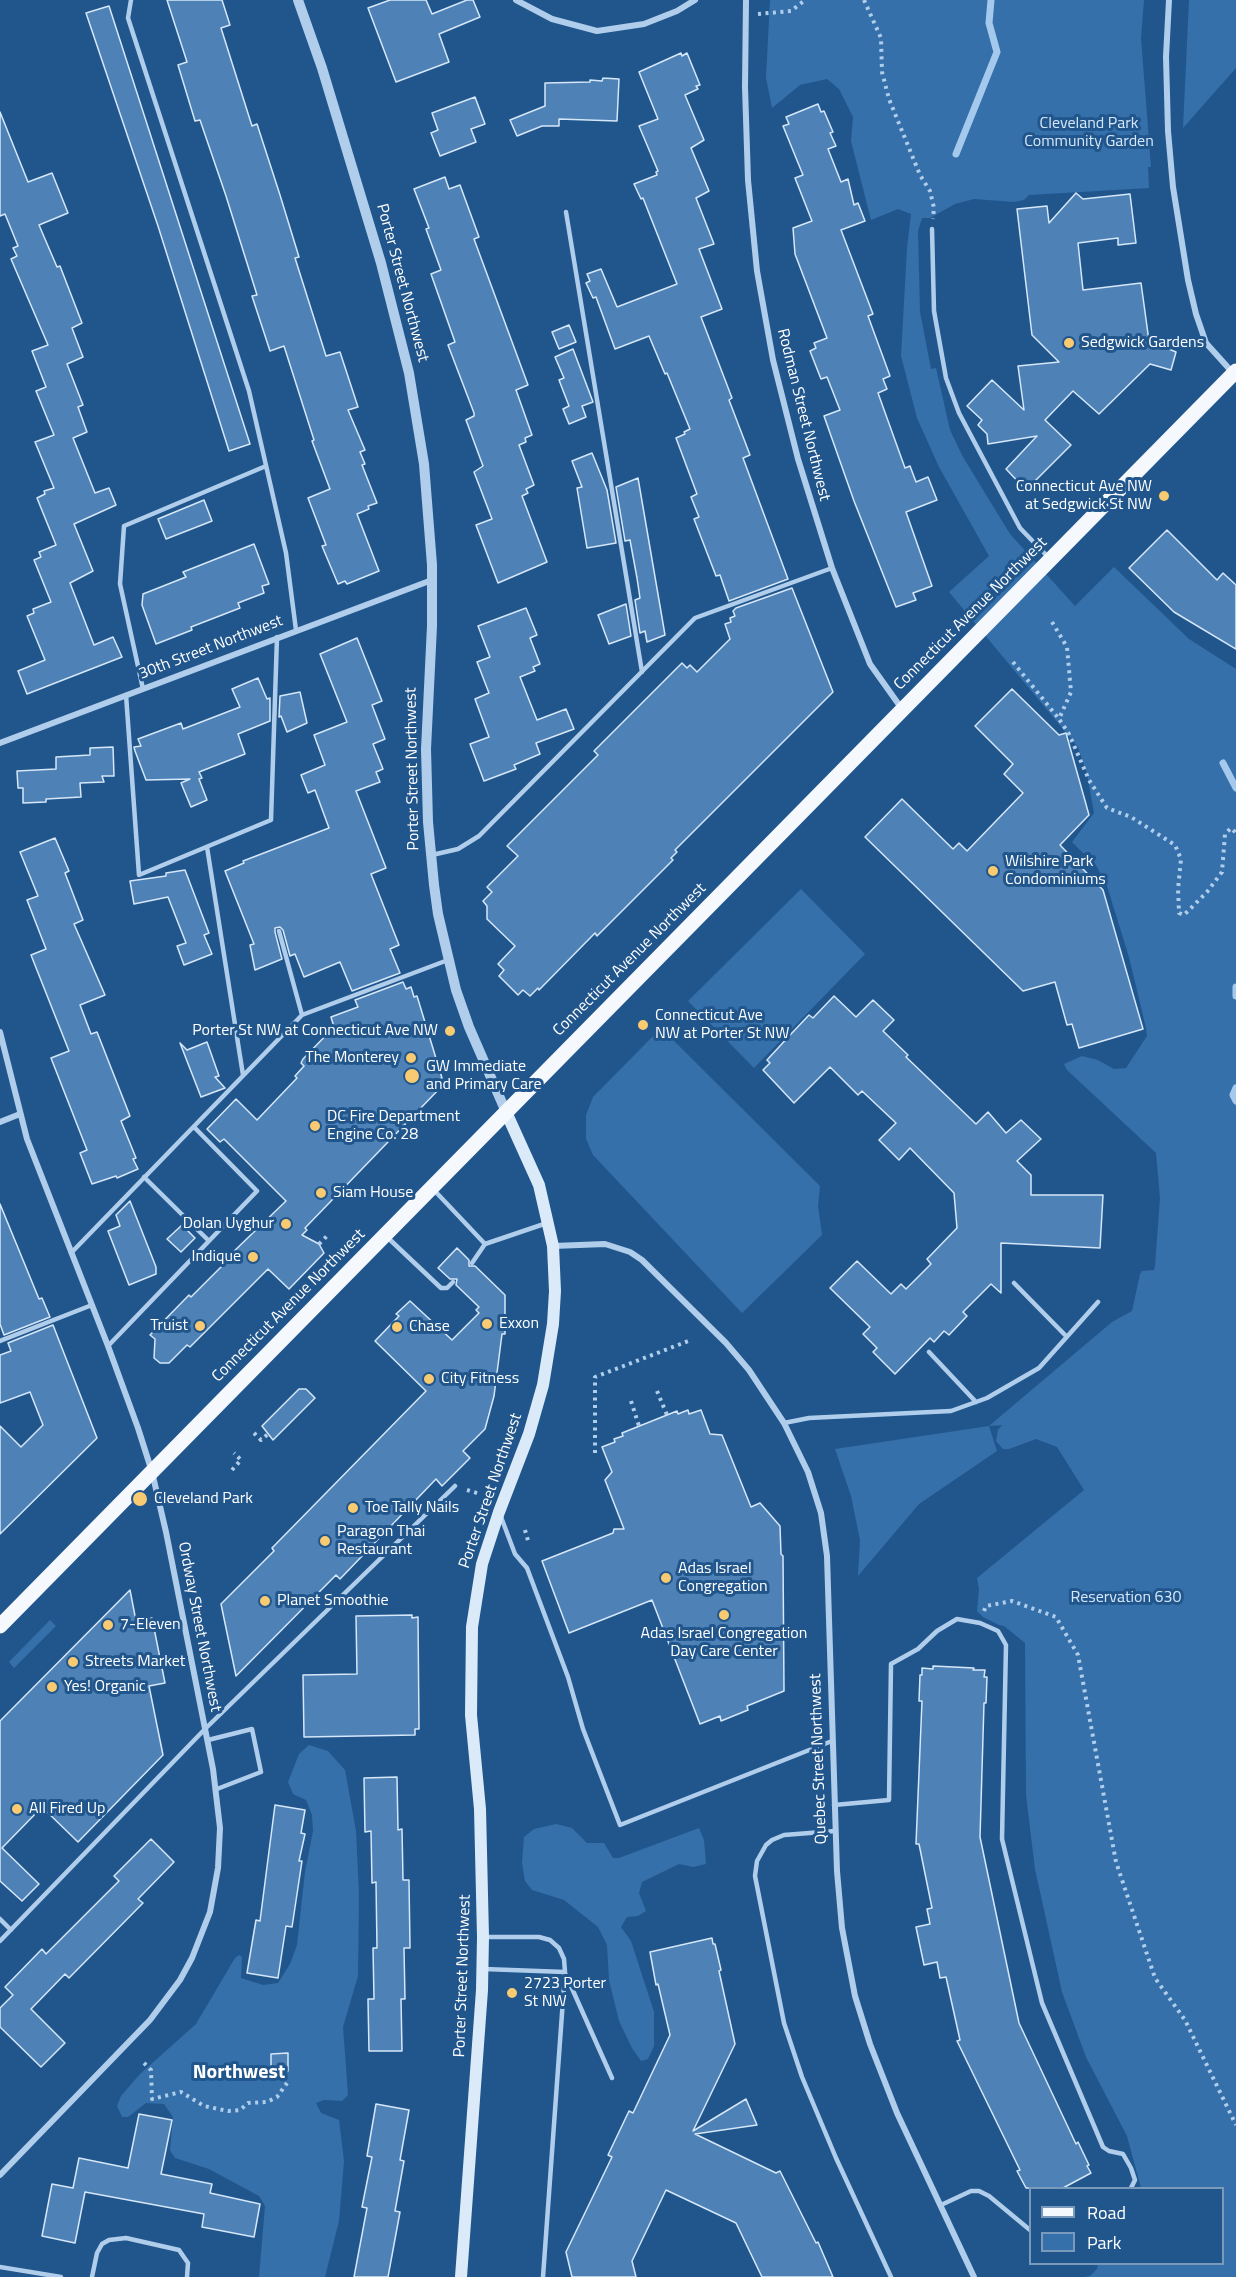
<!DOCTYPE html>
<style>
body{margin:0}
#map{position:relative;width:1236px;height:2277px;overflow:hidden;background:#21568d;font-family:"Titillium Web",sans-serif}
canvas{display:block}
.legend{position:absolute;left:1029px;top:2187px;width:195px;height:78px;box-sizing:border-box;background:#21568d;border:2px solid #7a9abb;margin:0;padding:8px 10px;list-style:none;font-size:18px;color:#fff}
.legend li{display:flex;align-items:center;gap:12px;height:30px}
.legend b{width:30px;border:2px solid #7a9abb}
</style>
<div id="map">
<canvas width="1236" height="2277"></canvas>
<ul class="legend">
<li><b style="height:8px;background:#f5f9fe"></b>Road</li>
<li><b style="height:16px;background:#3570aa"></b>Park</li>
</ul>
</div>
<script>
const ctx = document.querySelector('canvas').getContext('2d');
ctx.lineJoin = 'round';
function paint(path, color) {
  ctx.fillStyle = color;
  ctx.fill(path, 'evenodd');
}
function poly(rows) {
  const path = new Path2D();
  for (const r of rows) {
    path.moveTo(r[0], r[1]);
    for (let i = 2; i < r.length; i += 2) path.lineTo(r[i], r[i + 1]);
  }
  return path;
}
function strokePath(path, color, width, dash) {
  ctx.strokeStyle = color;
  ctx.lineWidth = width;
  ctx.lineCap = dash ? 'butt' : 'round';
  ctx.setLineDash(dash || []);
  ctx.stroke(path);
}
function drawText(font, color, halo, rows, align = 'center') {
  ctx.font = font + ' "Titillium Web",sans-serif';
  ctx.lineWidth = 6;
  ctx.setLineDash([]);
  ctx.textBaseline = 'middle';
  ctx.strokeStyle = halo;
  ctx.fillStyle = color;
  for (const [text, x, y, turn = 0] of rows) {
    ctx.save();
    ctx.translate(x, y);
    ctx.rotate((+turn || 0) * Math.PI / 180);
    ctx.textAlign = isNaN(turn) ? turn : align;
    if (halo) ctx.strokeText(text, 0, 0);
    ctx.fillText(text, 0, 0);
    ctx.restore();
  }
}
const green = poly([
 [770,0,1144,0,1141,38,1151,167,1148,167,1149,188,1029,195,1024,200,1014,202,974,199,955,204,930,218,922,218,918,231,920,312,931,369,936,368,950,430,963,457,1010,534,1075,606,1114,567,1189,639,1236,669,1236,2277,1084,2277,1090,2276,1097,2269,1098,2264,1222,2264,1222,2188,1141,2188,1127,2136,1086,2057,1062,1992,1035,1869,1026,1795,1025,1643,1004,1626,999,1625,983,1617,977,1611,979,1589,977,1578,1084,1490,1057,1447,1036,1439,1009,1449,1003,1449,996,1441,998,1430,1002,1425,989,1426,997,1451,919,1504,858,1576,860,1540,851,1496,835,1449,989,1426,1112,1322,1132,1311,1140,1274,1142,1271,1154,1270,1155,1266,1160,1198,1156,1153,1067,1070,1064,1064,1082,1056,1098,1060,1114,1069,1126,1068,1147,1036,1146,1028,1129,957,1107,886,1097,867,1072,842,1094,813,1087,774,1078,747,949,592,989,556,939,467,917,418,901,356,907,248,911,214,898,209,871,220,851,141,853,117,839,89,827,79,800,85,772,108,766,78],
 [1189,0,1236,0,1236,68,1183,128],
 [801,889,865,954,754,1068,688,1001],
 [661,1028,820,1186,818,1206,822,1235,742,1313,593,1155,586,1139,586,1115,593,1097],
 [50,1620,56,1626,14,1668,9,1662],
 [309,1745,328,1751,345,1770,356,1831,359,1893,358,1976,343,2027,348,2095,342,2101,324,2100,316,2103,321,2113,339,2120,344,2161,339,2221,325,2277,259,2277,265,2206,259,2196,209,2169,175,2158,170,2150,173,2117,164,2104,146,2103,128,2117,122,2117,117,2106,121,2096,140,2074,196,2024,235,1958,239,1955,242,1957,241,1978,263,1985,278,1983,290,1964,297,1945,305,1872,313,1831,312,1815,306,1800,293,1794,288,1782,299,1754],
 [556,1824,572,1828,587,1843,604,1843,613,1858,619,1858,699,1828,704,1840,706,1864,693,1867,679,1864,642,1882,639,1893,646,1911,638,1916,627,1917,621,1927,631,1941,654,2012,654,2046,648,2059,641,2061,632,2048,619,2021,609,1980,607,1945,598,1927,564,1900,532,1890,525,1881,522,1863,524,1837,534,1829]
]);
const stream = poly([
 [956,154,997,52,989,23,991,0],
 [1223,763,1236,788],
 [1236,987,1236,996],
 [1236,1088,1233,1095,1236,1101]
]);
const building = poly([
 [167,0,222,0,230,25,221,28,252,126,257,124,280,195,299,257,295,258,326,356,340,352,358,407,348,410,365,450,360,452,365,464,362,465,377,503,368,506,369,509,357,514,379,571,347,584,345,581,338,584,322,546,326,545,308,498,330,489,312,441,314,440,284,346,270,351,252,296,257,295,226,196,200,120,195,121,178,65,187,62,167,0],
 [390,0,426,0,432,14,467,0,473,0,480,17,439,34,449,62,396,82,368,8,390,0],
 [109,6,250,444,229,451,158,226,86,13,109,6],
 [681,53,682,56,687,53,700,85,696,86,698,89,685,95,704,140,691,148,709,191,696,198,714,244,699,249,722,309,701,317,732,398,729,400,750,455,743,458,788,579,729,601,720,575,716,576,694,519,699,517,691,497,697,494,676,438,685,434,684,432,690,429,667,373,665,374,649,336,615,349,596,297,593,298,586,283,590,281,587,274,601,269,617,307,677,284,643,198,641,199,634,184,657,175,656,172,658,171,639,126,658,119,639,72,681,53],
 [603,78,619,79,617,121,559,119,559,126,542,126,517,136,510,120,545,106,545,83,590,82,590,80,602,81,603,78],
 [475,97,485,124,471,129,476,142,440,156,431,133,438,130,432,113,475,97],
 [818,104,821,112,824,111,833,132,830,133,836,146,828,149,841,182,848,179,854,205,858,203,865,221,841,230,873,314,868,316,890,376,883,379,887,389,878,393,905,468,910,466,916,482,928,477,937,500,906,512,932,586,913,593,916,600,896,607,854,501,824,416,840,410,827,377,821,379,810,351,816,348,814,343,827,338,795,254,793,228,812,221,795,178,803,175,783,126,789,124,786,117,818,104],
 [0,112,28,182,52,173,68,213,39,225,57,267,60,266,82,323,72,328,83,357,67,364,83,405,78,407,87,432,73,438,95,493,109,488,116,505,74,524,93,571,70,583,94,645,113,637,122,657,27,694,18,671,45,660,27,616,34,613,33,609,51,602,34,560,41,557,39,552,56,545,37,498,45,494,44,491,54,488,35,442,54,435,36,391,46,387,32,351,48,345,11,259,17,256,13,248,18,246,5,214,0,216,0,112],
 [445,177,449,189,460,185,479,237,474,239,528,385,516,390,532,435,525,438,526,442,519,445,534,485,526,489,528,493,522,496,547,562,498,583,476,525,492,519,474,472,483,466,466,420,474,416,474,413,448,345,455,342,431,274,441,270,426,229,429,228,414,189,445,177],
 [1076,193,1083,199,1130,194,1136,243,1118,245,1118,238,1078,243,1083,290,1141,283,1149,341,1176,352,1171,370,1150,364,1099,414,1073,391,1045,420,1071,445,1026,490,1006,469,1037,436,988,444,987,434,978,425,982,420,967,406,992,380,1024,410,1018,366,1059,362,1032,335,1017,209,1047,206,1049,223,1076,193],
 [569,325,576,342,559,349,552,332,569,325],
 [573,349,593,402,582,406,586,417,569,424,563,409,569,406,559,380,564,378,555,357,573,349],
 [592,453,607,490,616,543,587,548,577,488,582,487,572,461,592,453],
 [638,478,665,635,647,642,645,631,640,633,635,600,640,598,637,578,630,540,625,541,616,487,638,478],
 [204,500,212,521,166,539,158,519,204,500],
 [1167,530,1217,580,1223,573,1236,585,1236,649,1174,612,1129,568,1167,530],
 [254,544,269,584,262,586,264,593,238,603,240,608,191,627,192,630,156,644,142,605,143,594,186,577,183,572,254,544],
 [792,588,833,692,675,850,677,852,671,858,673,860,597,936,595,933,539,990,538,988,530,996,523,990,518,995,499,976,504,970,498,964,515,946,487,919,487,906,483,901,492,892,487,887,518,856,507,846,598,755,594,751,682,663,687,668,690,665,697,672,730,639,725,624,731,622,730,618,735,616,733,611,736,608,792,588],
 [626,604,631,636,609,644,598,615,626,604],
 [526,608,537,635,530,638,540,664,533,667,535,671,520,677,537,720,566,709,574,729,536,743,540,754,514,765,516,769,484,781,470,744,489,737,475,699,489,693,477,662,490,657,478,626,526,608],
 [357,638,382,701,372,705,385,739,373,744,383,769,376,772,380,782,356,791,386,868,371,874,399,945,390,949,400,973,352,991,340,962,304,977,295,954,290,956,283,930,280,927,275,928,275,932,282,959,255,970,250,945,254,944,225,871,244,863,243,861,329,828,315,790,308,793,301,775,325,765,314,735,347,722,320,654,357,638],
 [258,678,267,699,270,698,270,721,238,734,245,754,199,772,202,778,199,779,207,800,191,807,181,783,190,779,146,780,135,751,134,747,141,746,138,739,181,723,183,729,240,707,232,689,258,678],
 [1012,689,1059,735,1066,733,1089,815,1060,845,1103,890,1143,1029,1079,1048,1072,1024,1067,1025,1055,982,1023,991,865,837,902,799,953,849,959,843,967,851,1023,793,1004,774,1013,764,975,726,1012,689],
 [300,692,307,723,287,732,281,716,279,717,280,696,300,692],
 [113,747,114,776,102,776,104,782,80,783,81,797,46,799,46,802,23,803,23,788,18,788,17,771,56,769,56,757,90,755,90,748,113,747],
 [55,838,69,871,65,873,83,920,74,924,105,995,80,1005,91,1034,97,1032,130,1116,121,1121,136,1158,133,1159,138,1169,117,1178,116,1176,92,1184,80,1153,87,1150,51,1058,69,1051,31,955,46,949,27,900,38,896,20,852,55,838],
 [185,870,209,933,204,935,212,954,184,965,177,946,186,943,168,897,134,904,130,881,166,876,166,873,185,870],
 [403,982,406,989,411,987,414,997,417,996,442,1078,439,1079,442,1086,305,1228,307,1230,302,1235,319,1244,324,1253,289,1289,268,1269,190,1347,187,1345,169,1363,160,1363,154,1358,155,1339,150,1335,189,1295,191,1297,230,1258,228,1257,286,1201,224,1139,220,1142,207,1129,236,1099,257,1120,297,1078,295,1076,304,1066,301,1063,303,1059,334,1027,331,1017,358,1007,355,1000,403,982],
 [834,996,856,1017,873,1000,894,1020,883,1031,908,1055,906,1057,976,1124,988,1112,1006,1133,1021,1120,1041,1139,1017,1161,1031,1175,1031,1195,1103,1195,1100,1248,1001,1243,1001,1293,991,1284,963,1312,967,1316,949,1335,944,1331,934,1342,930,1338,895,1374,873,1352,877,1348,863,1334,870,1327,830,1288,857,1261,891,1294,901,1284,906,1289,931,1264,927,1259,957,1228,954,1193,910,1148,899,1160,879,1140,896,1123,862,1091,858,1095,830,1067,794,1103,763,1070,770,1063,767,1060,791,1034,809,1015,813,1018,834,996],
 [207,1042,219,1076,215,1077,225,1088,201,1097,180,1043,187,1050,207,1042],
 [130,1201,156,1267,156,1274,129,1285,108,1231,120,1226,116,1215,130,1201],
 [0,1204,39,1299,42,1298,50,1317,4,1335,0,1324,0,1204],
 [182,1225,195,1238,181,1252,167,1239,182,1225],
 [457,1248,469,1260,469,1266,475,1266,505,1295,505,1334,502,1334,494,1396,485,1429,463,1451,470,1458,442,1486,436,1479,340,1579,336,1575,236,1676,221,1604,274,1551,272,1548,426,1391,375,1341,399,1316,396,1314,410,1301,452,1340,479,1313,476,1310,479,1307,456,1285,457,1279,450,1279,438,1268,457,1248],
 [53,1325,97,1438,0,1534,0,1426,21,1447,43,1425,30,1392,0,1403,0,1355,11,1351,8,1343,53,1325],
 [299,1389,306,1389,315,1398,273,1440,262,1426,299,1389],
 [688,1410,689,1414,701,1410,710,1434,722,1435,751,1507,760,1503,780,1526,781,1554,783,1556,784,1691,747,1706,748,1710,721,1721,720,1716,700,1724,652,1600,569,1633,542,1561,613,1533,614,1529,624,1529,605,1480,612,1472,602,1447,615,1442,614,1439,623,1436,622,1433,677,1411,678,1414,688,1410],
 [130,1590,136,1621,152,1618,165,1683,149,1686,163,1755,78,1842,42,1807,2,1848,39,1884,22,1901,0,1881,0,1721,130,1590],
 [412,1615,412,1618,418,1617,419,1729,415,1729,415,1735,304,1737,303,1675,357,1674,356,1616,412,1615],
 [933,1666,974,1668,973,1670,985,1670,984,1677,987,1677,986,1703,984,1703,980,1837,1019,2023,1076,2144,1078,2142,1089,2165,1087,2166,1091,2173,1063,2188,1026,2188,1017,2171,1020,2170,957,2041,960,2040,946,1977,940,1978,937,1962,924,1965,916,1927,930,1924,927,1909,932,1908,919,1844,916,1844,922,1701,919,1701,920,1675,922,1675,922,1668,933,1669,933,1666],
 [397,1777,398,1830,402,1829,403,1880,409,1880,410,1948,404,1948,405,1999,401,1999,402,2051,369,2051,368,1999,374,1999,373,1948,377,1948,376,1882,372,1883,371,1831,365,1832,364,1778,397,1777],
 [275,1805,305,1810,301,1833,305,1834,299,1861,302,1861,292,1927,286,1926,278,1978,247,1973,256,1920,260,1921,275,1805],
 [151,1839,174,1862,138,1899,143,1903,69,1978,65,1974,31,2009,65,2043,41,2067,0,2027,0,2008,13,1995,5,1987,42,1949,46,1954,119,1881,114,1876,151,1839],
 [712,1938,713,1944,715,1944,721,1970,719,1971,735,2044,693,2131,746,2099,757,2125,695,2134,776,2173,780,2171,816,2243,818,2242,833,2277,762,2277,736,2223,666,2190,632,2261,636,2277,572,2277,566,2252,612,2157,608,2155,629,2111,633,2113,670,2035,658,1984,656,1985,650,1952,712,1938],
 [288,2053,288,2071,271,2072,271,2054,288,2053],
 [376,2104,409,2110,400,2160,404,2161,395,2211,400,2212,388,2277,354,2277,367,2208,362,2207,372,2157,367,2156,376,2104],
 [139,2114,172,2120,161,2174,212,2184,210,2193,260,2204,254,2237,202,2227,204,2214,85,2192,75,2243,42,2236,52,2184,73,2188,79,2158,128,2168,139,2114]
]);
const path = poly([
 [864,0,881,38,882,72,889,99,920,175,930,191,934,208,933,219],
 [758,14,791,11,805,0],
 [1052,622,1067,647,1071,692,1059,719,1069,734,1089,780,1107,808,1131,817,1175,845,1181,859,1178,889,1179,913,1184,915,1207,892,1222,872,1225,834,1231,828,1236,833],
 [1013,662,1059,719],
 [319,1244,328,1235],
 [657,1391,667,1415],
 [631,1401,639,1426],
 [254,1433,261,1440,268,1434],
 [595,1453,595,1377,691,1340],
 [232,1470,241,1460,234,1453],
 [467,1490,480,1494],
 [525,1530,529,1544],
 [984,1611,986,1606,1012,1601,1056,1617,1078,1655,1116,1862,1155,1978,1185,2020,1236,2125],
 [144,2063,151,2070,152,2099,181,2092,204,2106,228,2111,240,2110,248,2103,267,2102,277,2097,287,2083]
]);
const service = poly([
 [131,0,128,18,249,391,286,553,296,630],
 [566,212,642,672],
 [932,229,934,311,946,378,959,413,1020,528,1049,558],
 [143,689,120,584,124,526,266,466],
 [126,695,139,875,271,820,277,637],
 [207,847,243,1075],
 [432,855,458,849,479,836,695,618,832,568],
 [279,931,302,1015],
 [144,1177,209,1241],
 [433,1189,485,1244],
 [387,1237,441,1288,447,1288,453,1282],
 [71,1253,302,1015,448,960],
 [472,1263,485,1244,547,1223],
 [1014,1283,1066,1336],
 [0,1341,92,1305],
 [108,1346,257,1191,194,1127],
 [929,1352,976,1402],
 [784,1423,809,1418,951,1411,987,1398,1039,1368,1098,1302],
 [501,1517,515,1554,527,1568,568,1677,583,1729,620,1825,832,1741],
 [208,1740,252,1729,261,1772,217,1789],
 [834,1805,889,1800,891,1664,918,1649,937,1631,957,1619,980,1623,998,1631,1006,1645,1002,1839,1042,2003,1103,2147,1109,2151,1123,2154,1131,2168,1135,2180,1131,2188],
 [835,1831,784,1835,772,1840,766,1845,757,1861,755,1876,784,2023,802,2077,836,2158,891,2277],
 [0,1919,11,1930],
 [485,1937,539,1937,550,1940,559,1948,564,1959,565,1972,543,2277],
 [0,1941,205,1729,455,1486],
 [484,1969,565,1972],
 [566,1975,612,2078],
 [941,2205,971,2191,979,2191,989,2196,1030,2230],
 [0,2267,61,2277],
 [92,2277,97,2253,102,2244,109,2240,126,2238,179,2250,188,2263,187,2277]
]);
const minor = poly([
 [516,0,552,19,597,31,644,24,677,11,695,0],
 [746,0,745,87,748,180,757,271,773,360,798,459,832,568,870,664,902,709],
 [1169,0,1166,57,1168,131,1173,187,1188,280,1196,314,1206,343,1233,373],
 [0,743,432,580],
 [0,1032,27,1139,108,1346,138,1428,152,1472,166,1532,213,1769,220,1828,218,1868,210,1912,192,1958,180,1980,150,2020,0,2175],
 [0,1122,20,1114],
 [553,1246,605,1244,630,1252,642,1260,726,1343,749,1370,784,1423,808,1472,821,1513,827,1556,837,1871,842,1928,855,1996,870,2044,897,2113,974,2277]
]);
const tertiary = poly([
 [298,0,322,68,381,263,409,373,424,464,432,565,432,626,426,749,428,822,434,885,438,914,456,990,469,1027,506,1112]
]);
const secondary = poly([
 [461,2277,482,1990,483,1937,480,1809,471,1715,472,1627,482,1564,499,1512,529,1434,543,1385,553,1324,555,1291,553,1246,539,1185,506,1112]
]);
const primary = poly([
 [0,1626,1236,371]
]);
const markers = [
 [1069,343,6,"#f8ca71"],
 [1164,496,6,"#f8ca71"],
 [993,871,6,"#f8ca71"],
 [643,1025,6,"#f8ca71"],
 [450,1031,6,"#f8ca71"],
 [411,1058,6,"#f8ca71"],
 [412,1076,8,"#f8ca71"],
 [315,1126,6,"#f8ca71"],
 [321,1193,6,"#f8ca71"],
 [286,1224,6,"#f8ca71"],
 [253,1257,6,"#f8ca71"],
 [487,1324,6,"#f8ca71"],
 [200,1326,6,"#f8ca71"],
 [397,1327,6,"#f8ca71"],
 [429,1379,6,"#f8ca71"],
 [140,1499,8,"#f8ca71"],
 [353,1508,6,"#f8ca71"],
 [325,1541,6,"#f8ca71"],
 [666,1578,6,"#f8ca71"],
 [265,1601,6,"#f8ca71"],
 [724,1615,6,"#f8ca71"],
 [108,1625,6,"#f8ca71"],
 [73,1662,6,"#f8ca71"],
 [52,1687,6,"#f8ca71"],
 [17,1809,6,"#f8ca71"],
 [512,1993,6,"#f8ca71"]
];
const parkNames = [
 ["Cleveland Park",1089,124],
 ["Community Garden",1089,142],
 ["Reservation 630",1126,1598]
];
const streetNames = [
 ["Porter Street Northwest",402,283,75],
 ["Rodman Street Northwest",803,415,76],
 ["Connecticut Avenue Northwest",971,614,-45],
 ["30th Street Northwest",211,648,-21],
 ["Porter Street Northwest",413,769,-91],
 ["Connecticut Avenue Northwest",630,960,-45],
 ["Connecticut Avenue Northwest",289,1306,-45],
 ["Porter Street Northwest",491,1491,-71],
 ["Ordway Street Northwest",199,1627,79],
 ["Quebec Street Northwest",819,1759,-92],
 ["Porter Street Northwest",463,1976,-88]
];
const poiNames = [
 ["Sedgwick Gardens",1081,343],
 ["Connecticut Ave NW",1152,487,"right"],
 ["at Sedgwick St NW",1152,505,"right"],
 ["Wilshire Park",1005,862],
 ["Condominiums",1005,880],
 ["Connecticut Ave",655,1016],
 ["NW at Porter St NW",655,1034],
 ["Porter St NW at Connecticut Ave NW",438,1031,"right"],
 ["The Monterey",399,1058,"right"],
 ["GW Immediate",426,1067],
 ["and Primary Care",426,1085],
 ["DC Fire Department",327,1117],
 ["Engine Co. 28",327,1135],
 ["Siam House",333,1193],
 ["Dolan Uyghur",274,1224,"right"],
 ["Indique",241,1257,"right"],
 ["Exxon",499,1324],
 ["Truist",188,1326,"right"],
 ["Chase",409,1327],
 ["City Fitness",441,1379],
 ["Cleveland Park",154,1499],
 ["Toe Tally Nails",365,1508],
 ["Paragon Thai",337,1532],
 ["Restaurant",337,1550],
 ["Adas Israel",678,1569],
 ["Congregation",678,1587],
 ["Planet Smoothie",277,1601],
 ["7-Eleven",120,1625],
 ["Adas Israel Congregation",724,1634,"center"],
 ["Day Care Center",724,1652,"center"],
 ["Streets Market",85,1662],
 ["Yes! Organic",64,1687],
 ["All Fired Up",29,1809],
 ["2723 Porter",524,1984],
 ["St NW",524,2002]
];
const quarterNames = [
 ["Northwest",239,2073]
];
paint(green, '#3570aa');
strokePath(stream, '#a4c9ed', 7);
paint(building, '#4e81b6');
strokePath(building, '#d5e7f8', 1.5);
strokePath(path, '#b0ceeb', 4, [3, 4.5]);
strokePath(service, '#b0ceeb', 4.5);
strokePath(minor, '#b0ceeb', 6);
strokePath(tertiary, '#b0ceeb', 10);
strokePath(secondary, '#dbeaf9', 12);
strokePath(primary, '#f5f9fe', 15);
for (const [x, y, r, color] of markers) {
  const dot = new Path2D();
  dot.arc(x, y, r, 0, 2 * Math.PI);
  ctx.fillStyle = color;
  ctx.fill(dot);
  strokePath(dot, '#21568d', 2);
}
drawText('16px', '#d5e7f8', '#21568d', parkNames);
drawText('16px', '#fff', '#21568d', streetNames);
drawText('16px', '#fff', '#21568d', poiNames, 'left');
drawText('bold 20px', '#fff', '#21568d', quarterNames);
</script>
